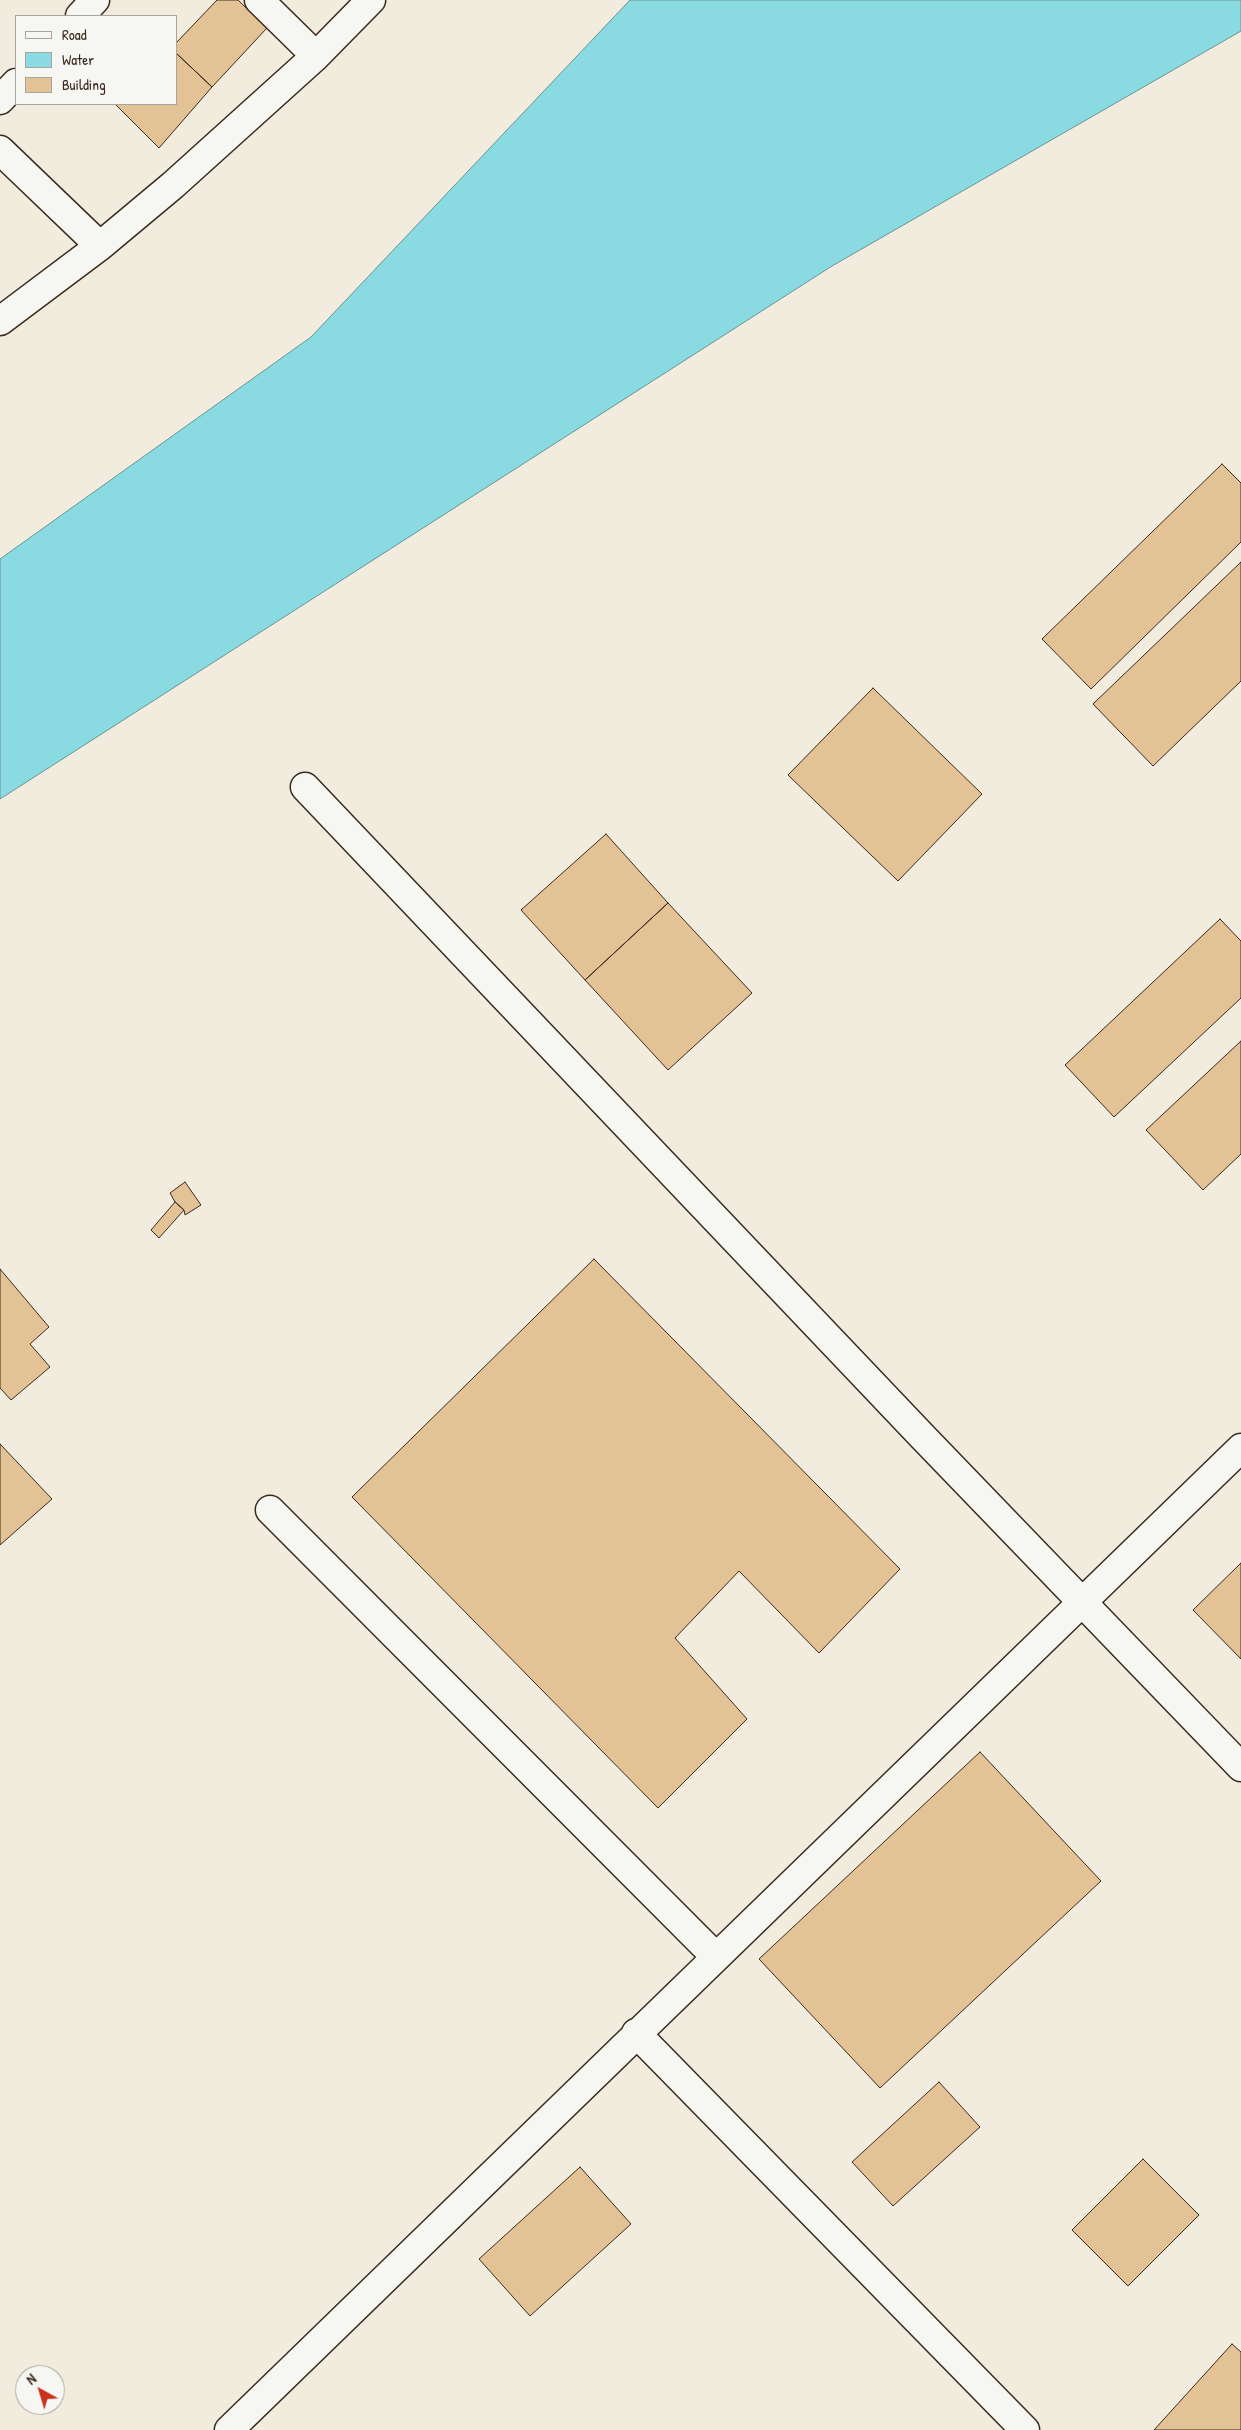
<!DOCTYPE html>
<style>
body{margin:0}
#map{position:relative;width:1241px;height:2430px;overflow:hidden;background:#f2ecdf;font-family:"Patrick Hand",sans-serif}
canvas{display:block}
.legend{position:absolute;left:15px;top:15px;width:162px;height:90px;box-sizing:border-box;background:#f6f6f2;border:1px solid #aba49d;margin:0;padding:6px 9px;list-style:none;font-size:15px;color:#3b2a1e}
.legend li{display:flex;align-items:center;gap:10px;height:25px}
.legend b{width:25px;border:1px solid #aba49d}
.north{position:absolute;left:15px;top:2365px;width:50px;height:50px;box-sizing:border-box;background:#f6f6f2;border:1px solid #aba49d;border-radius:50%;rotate:321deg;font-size:14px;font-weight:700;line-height:20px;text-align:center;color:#3b2a1e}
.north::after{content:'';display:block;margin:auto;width:18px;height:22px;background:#c8321e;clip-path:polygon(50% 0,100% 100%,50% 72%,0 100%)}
</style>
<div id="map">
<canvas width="1241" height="2430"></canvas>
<ul class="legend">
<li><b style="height:6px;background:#f6f6f2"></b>Road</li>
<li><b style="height:14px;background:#8adbe1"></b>Water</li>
<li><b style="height:14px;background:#e3c295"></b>Building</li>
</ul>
<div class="north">N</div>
</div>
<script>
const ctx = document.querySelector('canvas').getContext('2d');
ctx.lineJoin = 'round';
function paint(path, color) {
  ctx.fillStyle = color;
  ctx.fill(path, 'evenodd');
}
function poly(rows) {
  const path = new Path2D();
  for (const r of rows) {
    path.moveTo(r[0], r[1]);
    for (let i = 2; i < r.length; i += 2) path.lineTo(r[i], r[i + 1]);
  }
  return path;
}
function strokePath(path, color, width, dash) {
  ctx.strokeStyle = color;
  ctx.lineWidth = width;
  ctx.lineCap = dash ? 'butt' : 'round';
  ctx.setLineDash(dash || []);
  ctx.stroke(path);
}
const water = poly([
 [630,0,1241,0,1241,31,832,266,0,799,0,559,311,337,630,0]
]);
const building = poly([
 [217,0,238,0,267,28,212,87,176,53,176,43,217,0],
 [176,53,212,87,159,148,115,104,176,104,176,53],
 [1222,464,1241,483,1241,542,1091,689,1042,639,1222,464],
 [1241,562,1241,681,1153,766,1093,704,1241,562],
 [873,688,982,794,898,881,788,775,873,688],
 [606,834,668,903,585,980,521,910,606,834],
 [668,903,752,993,668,1070,585,980,668,903],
 [1220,919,1241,941,1241,998,1114,1117,1065,1065,1220,919],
 [1241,1041,1241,1154,1203,1190,1146,1130,1241,1041],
 [185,1182,201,1205,185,1215,184,1210,175,1202,170,1193,185,1182],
 [175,1202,184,1210,159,1238,151,1230,175,1202],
 [594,1259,900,1569,819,1653,739,1571,675,1638,747,1719,658,1808,352,1497,594,1259],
 [0,1269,49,1327,30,1344,50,1367,11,1400,0,1388,0,1269],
 [0,1444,52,1499,0,1545,0,1444],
 [1241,1563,1241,1659,1193,1610,1241,1563],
 [980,1752,1101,1881,880,2088,759,1959,980,1752],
 [939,2082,980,2127,893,2206,852,2162,939,2082],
 [1143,2159,1199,2215,1128,2286,1072,2230,1143,2159],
 [580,2167,631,2224,530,2316,479,2259,580,2167],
 [1232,2344,1241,2352,1241,2430,1154,2430,1232,2344]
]);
const minor = poly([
 [259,0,316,56],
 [80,16,95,0],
 [0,100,16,83],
 [0,150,100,246],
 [0,321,100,246,173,185,316,56,371,0],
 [305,787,921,1435,1241,1767],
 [270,1510,715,1956],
 [636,2033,1025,2430],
 [229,2430,1241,1448]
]);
paint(water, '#8adbe1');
strokePath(water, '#6a9493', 1);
paint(building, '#e3c295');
strokePath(building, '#3b2a1e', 1);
strokePath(minor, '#3b2a1e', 31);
strokePath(minor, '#f6f6f2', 28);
</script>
